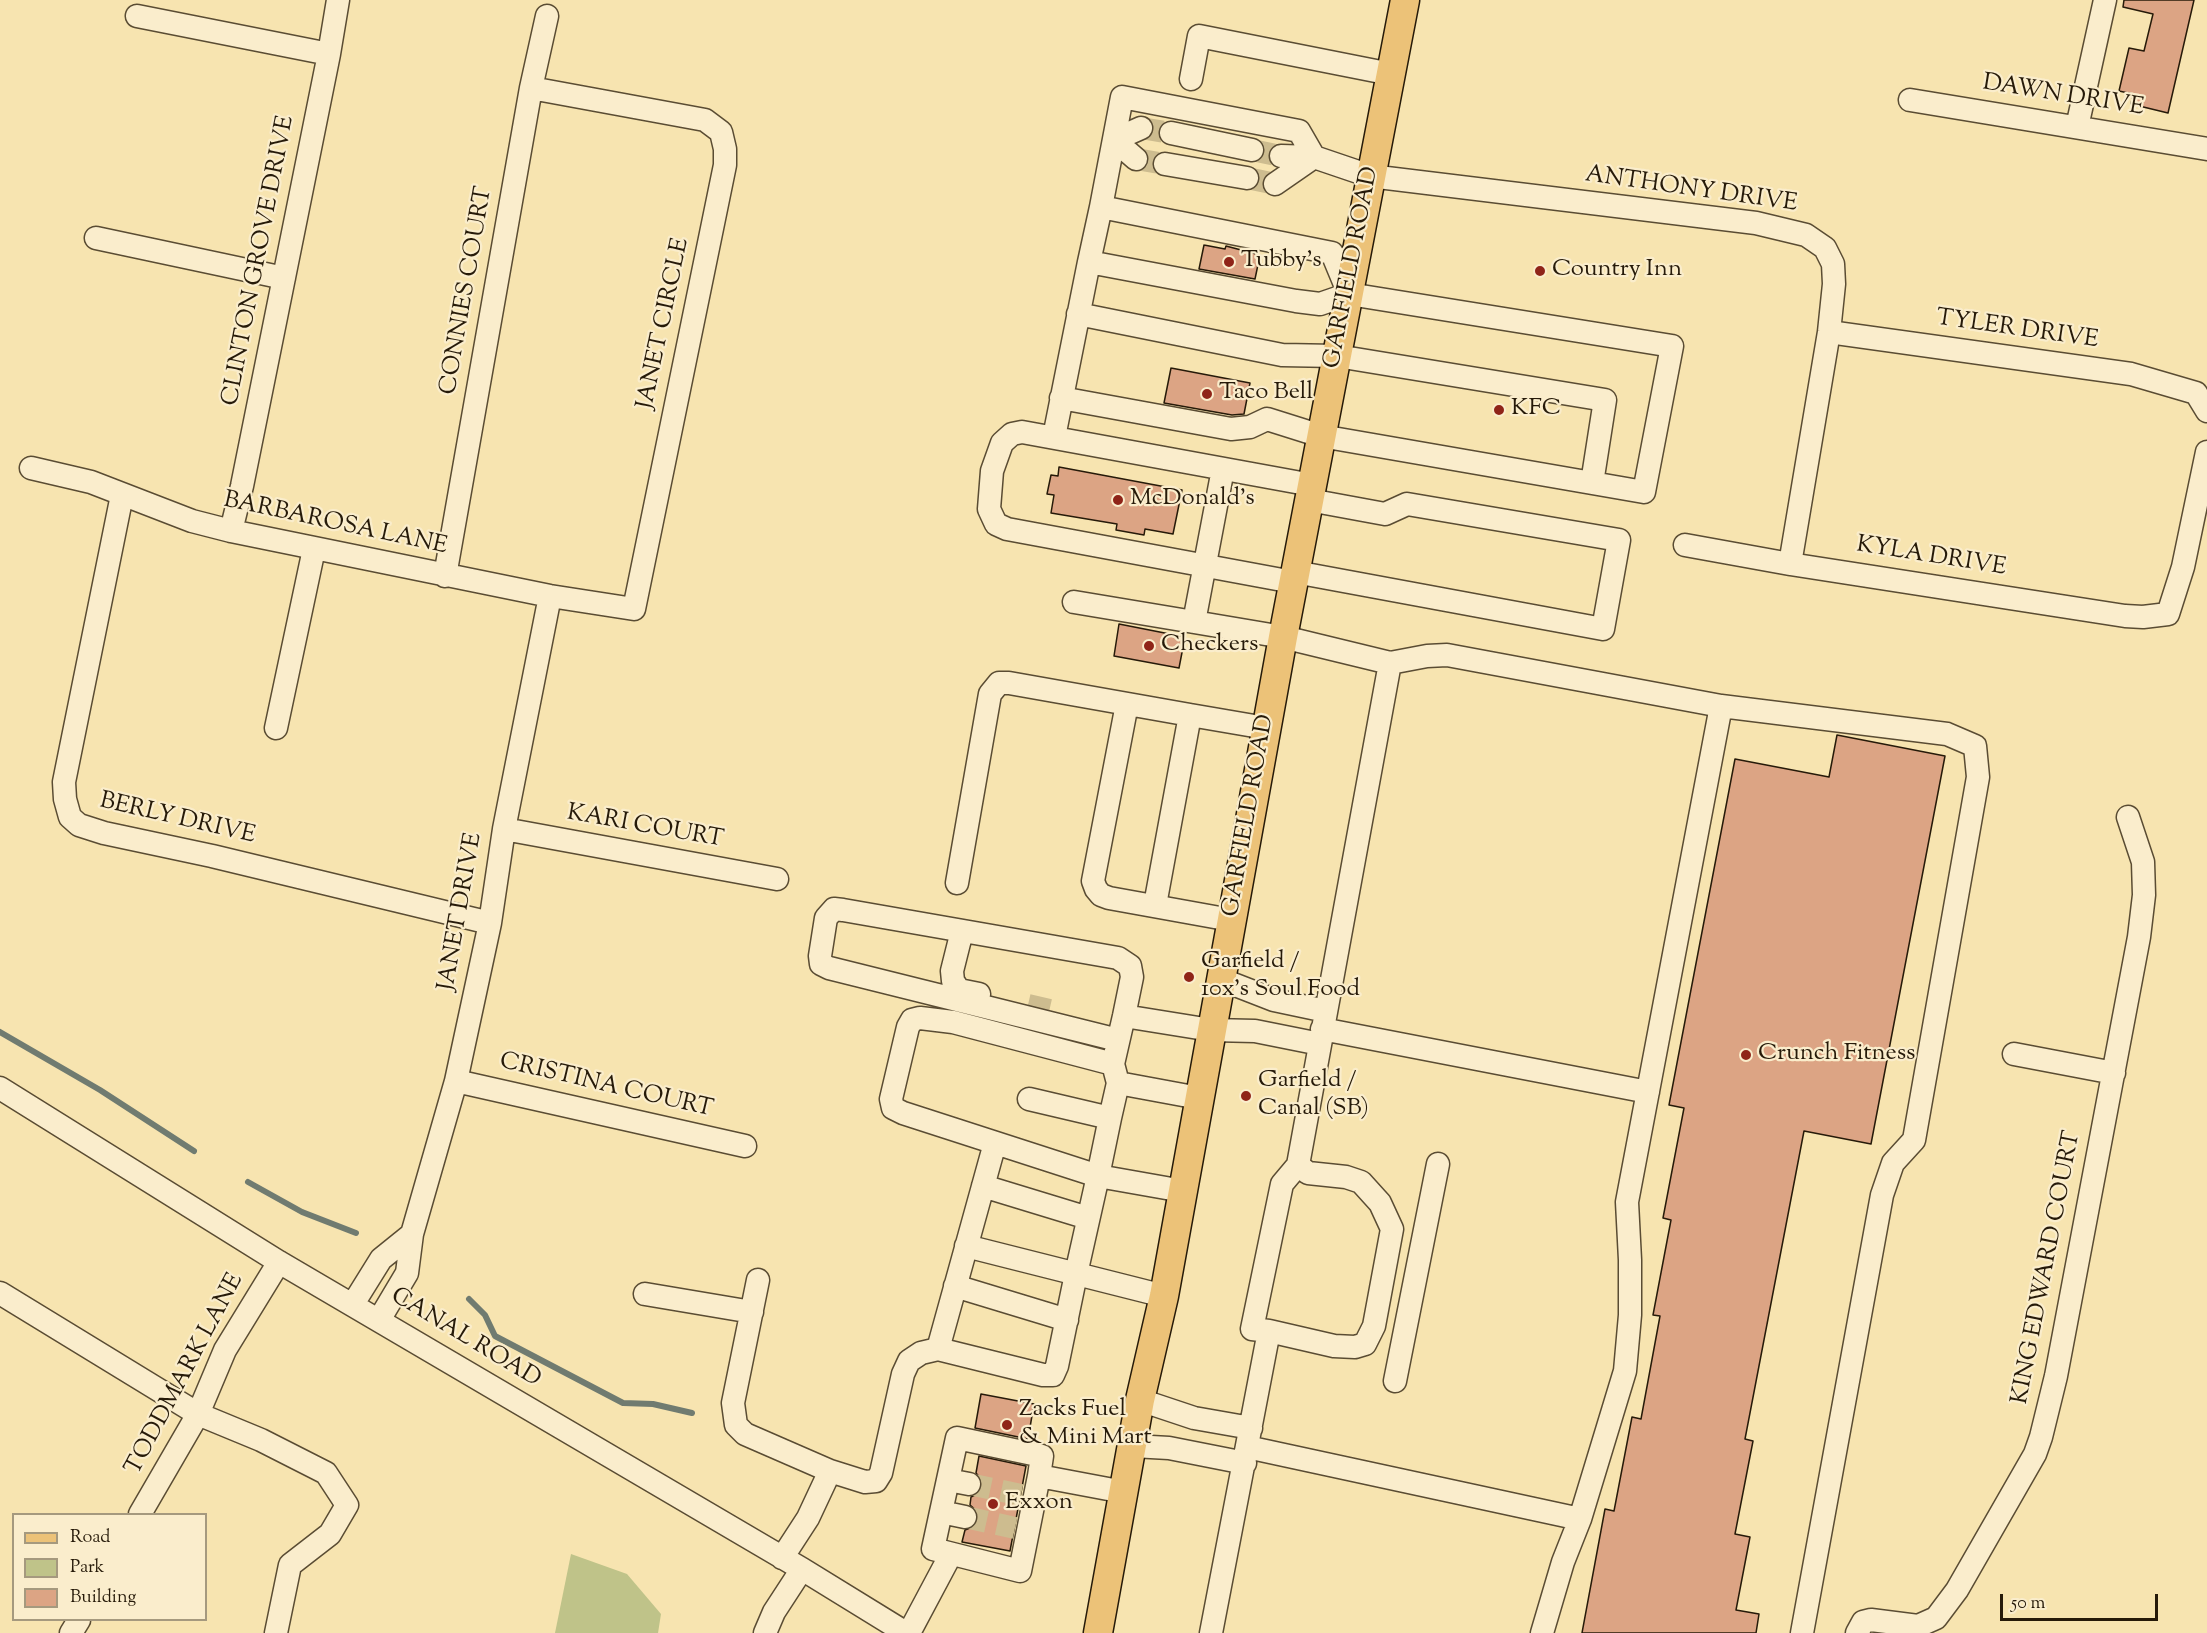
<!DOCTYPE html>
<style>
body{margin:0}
#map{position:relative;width:2207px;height:1633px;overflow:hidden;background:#f7e4b0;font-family:"Sorts Mill Goudy",serif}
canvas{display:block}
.legend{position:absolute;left:12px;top:1513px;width:195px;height:108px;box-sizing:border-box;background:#faedcc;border:2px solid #a5997e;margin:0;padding:8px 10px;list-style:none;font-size:18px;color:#261a09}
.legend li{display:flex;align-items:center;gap:12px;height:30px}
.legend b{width:30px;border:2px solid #a5997e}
.scale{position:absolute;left:2000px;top:1594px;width:158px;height:27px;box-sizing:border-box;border:3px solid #261a09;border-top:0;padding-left:8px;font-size:18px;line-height:21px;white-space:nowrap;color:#261a09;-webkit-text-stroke:4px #faedcc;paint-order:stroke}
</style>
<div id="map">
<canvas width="2207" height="1633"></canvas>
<ul class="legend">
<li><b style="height:8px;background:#ecc278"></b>Road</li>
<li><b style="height:16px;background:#bfc389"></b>Park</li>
<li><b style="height:16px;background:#dca484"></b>Building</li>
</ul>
<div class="scale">50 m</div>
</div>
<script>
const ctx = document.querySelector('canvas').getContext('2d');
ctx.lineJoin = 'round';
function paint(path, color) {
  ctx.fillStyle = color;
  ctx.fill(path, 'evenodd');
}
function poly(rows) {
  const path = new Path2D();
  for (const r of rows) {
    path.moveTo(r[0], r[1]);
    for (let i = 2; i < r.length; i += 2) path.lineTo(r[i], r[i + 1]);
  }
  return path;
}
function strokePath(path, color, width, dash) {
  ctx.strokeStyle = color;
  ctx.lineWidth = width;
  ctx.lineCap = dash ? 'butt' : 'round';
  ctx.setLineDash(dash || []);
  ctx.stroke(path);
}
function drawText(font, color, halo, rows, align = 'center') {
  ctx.font = font + ' "Sorts Mill Goudy",serif';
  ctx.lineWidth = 4.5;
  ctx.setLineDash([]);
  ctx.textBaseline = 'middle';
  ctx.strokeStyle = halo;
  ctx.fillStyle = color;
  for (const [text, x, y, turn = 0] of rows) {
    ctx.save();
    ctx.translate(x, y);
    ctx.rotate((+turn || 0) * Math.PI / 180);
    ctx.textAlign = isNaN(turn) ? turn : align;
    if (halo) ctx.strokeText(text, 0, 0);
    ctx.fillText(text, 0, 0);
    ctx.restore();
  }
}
const green = poly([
 [571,1554,627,1574,661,1614,658,1633,555,1633]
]);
const stream = poly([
 [0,1032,100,1090,194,1151],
 [248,1182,302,1212,356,1233],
 [469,1299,485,1315,495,1336,623,1403,653,1404,692,1413]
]);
const building = poly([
 [2124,0,2194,0,2168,113,2131,104,2133,94,2119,91,2129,48,2144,51,2153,14,2123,7,2124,0],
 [1204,245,1225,249,1226,246,1260,255,1255,279,1199,269,1204,245],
 [1171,368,1250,383,1244,414,1232,415,1164,403,1171,368],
 [1059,467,1182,490,1173,534,1145,529,1144,535,1116,530,1117,524,1051,513,1054,495,1047,494,1051,475,1058,476,1059,467],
 [1119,624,1185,637,1179,668,1114,656,1119,624],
 [1837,735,1945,756,1871,1144,1804,1131,1745,1439,1753,1441,1735,1534,1750,1537,1736,1610,1759,1614,1756,1633,1582,1633,1605,1509,1614,1511,1632,1417,1641,1419,1660,1316,1653,1315,1671,1220,1663,1218,1684,1108,1669,1105,1735,759,1829,777,1837,735],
 [981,1394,1034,1404,1028,1439,975,1428,981,1394],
 [979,1456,1026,1466,1010,1551,962,1542,965,1530,975,1526,978,1519,978,1512,970,1505,971,1497,979,1493,982,1487,981,1479,976,1473,979,1456]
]);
const minorTunnel = poly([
 [1141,128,1171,133],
 [1252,150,1281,156],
 [1136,159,1165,164],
 [1247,178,1275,184],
 [1028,1005,1050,1010],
 [969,1484,1021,1495],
 [965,1517,1015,1528]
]);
const minor = poly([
 [137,16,329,54],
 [1191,79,1199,36,1391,74],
 [1910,100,2207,149],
 [2077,127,2105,0],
 [1171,133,1252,150],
 [1114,140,1141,128],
 [1114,140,1136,159],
 [1281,156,1314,157],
 [1165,164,1247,178],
 [1275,184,1314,157],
 [1101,207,1122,97,1299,131,1314,157,1370,176,1756,223,1806,235,1825,248,1833,264,1834,284,1829,332,1790,564],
 [96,238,284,278],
 [1078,314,1282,355,1337,356,1605,400,1592,483],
 [1829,332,2131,374,2196,393,2207,411],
 [1061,398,1231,429,1250,427,1267,419,1321,436,1644,492,1672,346,1349,294,1320,304,1296,301,1089,262,1101,207,1332,253,1349,294],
 [1054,437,1089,262],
 [31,468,91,482,192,521,231,531,550,596,634,609,725,165,725,149,721,132,705,120,531,88],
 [122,495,64,782,65,799,70,817,79,825,104,833,212,856,490,923],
 [231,531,242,486,329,54,338,0],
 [1685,545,1790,564,2125,616,2143,617,2168,614,2183,567,2207,452],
 [1295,572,1603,629,1619,540,1407,504,1385,514,1309,500],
 [445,576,531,88,547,16],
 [1293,582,1007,529,996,524,989,509,992,471,1002,443,1012,434,1022,432,1312,485],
 [1074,602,1194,622,1223,469],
 [1194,622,1283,637,1390,663,1427,656,1447,655,1721,706,1947,734,1975,746,1978,777,1914,1140,1893,1163,1882,1195,1802,1633],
 [1127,704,1093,881,1096,889,1101,895,1109,898,1231,920],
 [276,728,314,549],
 [504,829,777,879],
 [957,883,990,694,999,683,1009,683,1190,715],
 [1155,905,1190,715,1266,728],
 [962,931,952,971,953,981,959,990,979,994],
 [1220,979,1274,1000,1326,1011],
 [1124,1016,1211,1030,1255,1031,1320,1044],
 [1322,1029,1648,1092],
 [2014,1054,2114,1073],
 [1113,1064,1124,1016,1132,977,1130,966,1118,958,843,910,834,909,826,918,820,956,821,964,829,968,1118,1040],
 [456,1081,745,1146],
 [1118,1083,1199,1098],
 [0,1088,279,1262,802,1569,906,1633],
 [1029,1099,1110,1118],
 [983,1186,1088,1218],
 [412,1234,456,1081,490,923,504,829,550,596],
 [966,1246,1164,1296],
 [758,1280,733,1403,736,1425,745,1434,830,1471],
 [955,1286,1067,1320],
 [0,1293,198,1414,261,1440,326,1473,347,1505,330,1534,290,1565,276,1633],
 [645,1294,752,1312],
 [353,1304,381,1259,412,1234,407,1273,379,1320],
 [1269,1331,1334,1346,1355,1347,1365,1344,1374,1326,1392,1229,1380,1203,1361,1182,1346,1177,1308,1173,1298,1165],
 [938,1349,995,1143],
 [1395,1381,1438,1164],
 [1140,1400,1194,1418,1251,1428],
 [1133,1446,1169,1448,1245,1463],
 [1247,1447,1580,1519],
 [1039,1476,1042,1456,957,1438,933,1549,1020,1571,1039,1476,1124,1492],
 [948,1480,969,1484],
 [941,1512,965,1517],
 [140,1514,198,1414,225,1350,279,1262],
 [782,1558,808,1518,830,1471,865,1482,876,1481,881,1473,903,1374,909,1361,921,1353,938,1349,1043,1375,1053,1375,1057,1366,1076,1274,1098,1176,1110,1118,1118,1083,1113,1064,953,1022,920,1018,912,1020,908,1027,891,1099,893,1108,903,1113,1098,1176,1183,1191],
 [71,1633,79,1620],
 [765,1633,774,1612,802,1569],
 [909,1633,951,1554],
 [1211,1633,1269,1331,1252,1329,1282,1184,1298,1165,1390,663],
 [1542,1633,1563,1562,1580,1519,1625,1371,1630,1315,1630,1260,1627,1202,1721,706],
 [1857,1633,1863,1622,1871,1620,1918,1626,1936,1618,1957,1590,2035,1454,2041,1437,2056,1376,2139,937,2144,895,2143,862,2128,817]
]);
const major = poly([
 [1098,1633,1140,1400,1164,1296,1283,637,1405,0]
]);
const markers = [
 [1229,262,6,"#8f2418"],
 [1540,271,6,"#8f2418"],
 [1207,394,6,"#8f2418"],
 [1499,410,6,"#8f2418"],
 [1118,500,6,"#8f2418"],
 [1149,646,6,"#8f2418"],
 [1189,977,6,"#8f2418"],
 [1746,1055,6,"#8f2418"],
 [1246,1096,6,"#8f2418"],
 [1007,1425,6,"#8f2418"],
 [993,1504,6,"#8f2418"]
];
const streetNames = [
 ["DAWN DRIVE",2063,97,9],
 ["ANTHONY DRIVE",1691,191,8],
 ["CLINTON GROVE DRIVE",260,261,-79],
 ["GARFIELD ROAD",1353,268,-79],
 ["CONNIES COURT",468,291,-80],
 ["JANET CIRCLE",665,324,-78],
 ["TYLER DRIVE",2017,331,8],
 ["BARBAROSA LANE",335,525,12],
 ["KYLA DRIVE",1931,558,9],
 ["GARFIELD ROAD",1250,816,-80],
 ["BERLY DRIVE",177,820,13],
 ["KARI COURT",645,828,10],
 ["JANET DRIVE",462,912,-80],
 ["CRISTINA COURT",606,1087,13],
 ["KING EDWARD COURT",2048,1268,-79],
 ["CANAL ROAD",465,1339,31],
 ["TODDMARK LANE",186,1375,-62]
];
const poiNames = [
 ["Tubby's",1241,262],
 ["Country Inn",1552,271],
 ["Taco Bell",1219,394],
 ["KFC",1511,410],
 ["McDonald's",1130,500],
 ["Checkers",1161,646],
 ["Garfield /",1201,963],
 ["10x's Soul Food",1201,991],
 ["Crunch Fitness",1758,1055],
 ["Garfield /",1258,1082],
 ["Canal (SB)",1258,1110],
 ["Zacks Fuel",1019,1411],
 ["& Mini Mart",1019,1439],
 ["Exxon",1005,1504]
];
paint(green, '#bfc389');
strokePath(stream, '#707b70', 6);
paint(building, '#dca484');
strokePath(building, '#261a09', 1.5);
strokePath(minorTunnel, '#cdbc8f', 22, [22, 11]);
strokePath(minor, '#5a4c33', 25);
strokePath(major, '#261a09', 31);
strokePath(minor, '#faedcc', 22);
strokePath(major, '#ecc278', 28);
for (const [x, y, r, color] of markers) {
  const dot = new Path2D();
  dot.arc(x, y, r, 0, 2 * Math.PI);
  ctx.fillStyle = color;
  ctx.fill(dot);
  strokePath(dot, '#faedcc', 2);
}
drawText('24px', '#261a09', '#faedcc', streetNames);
drawText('24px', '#261a09', '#faedcc', poiNames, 'left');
</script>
